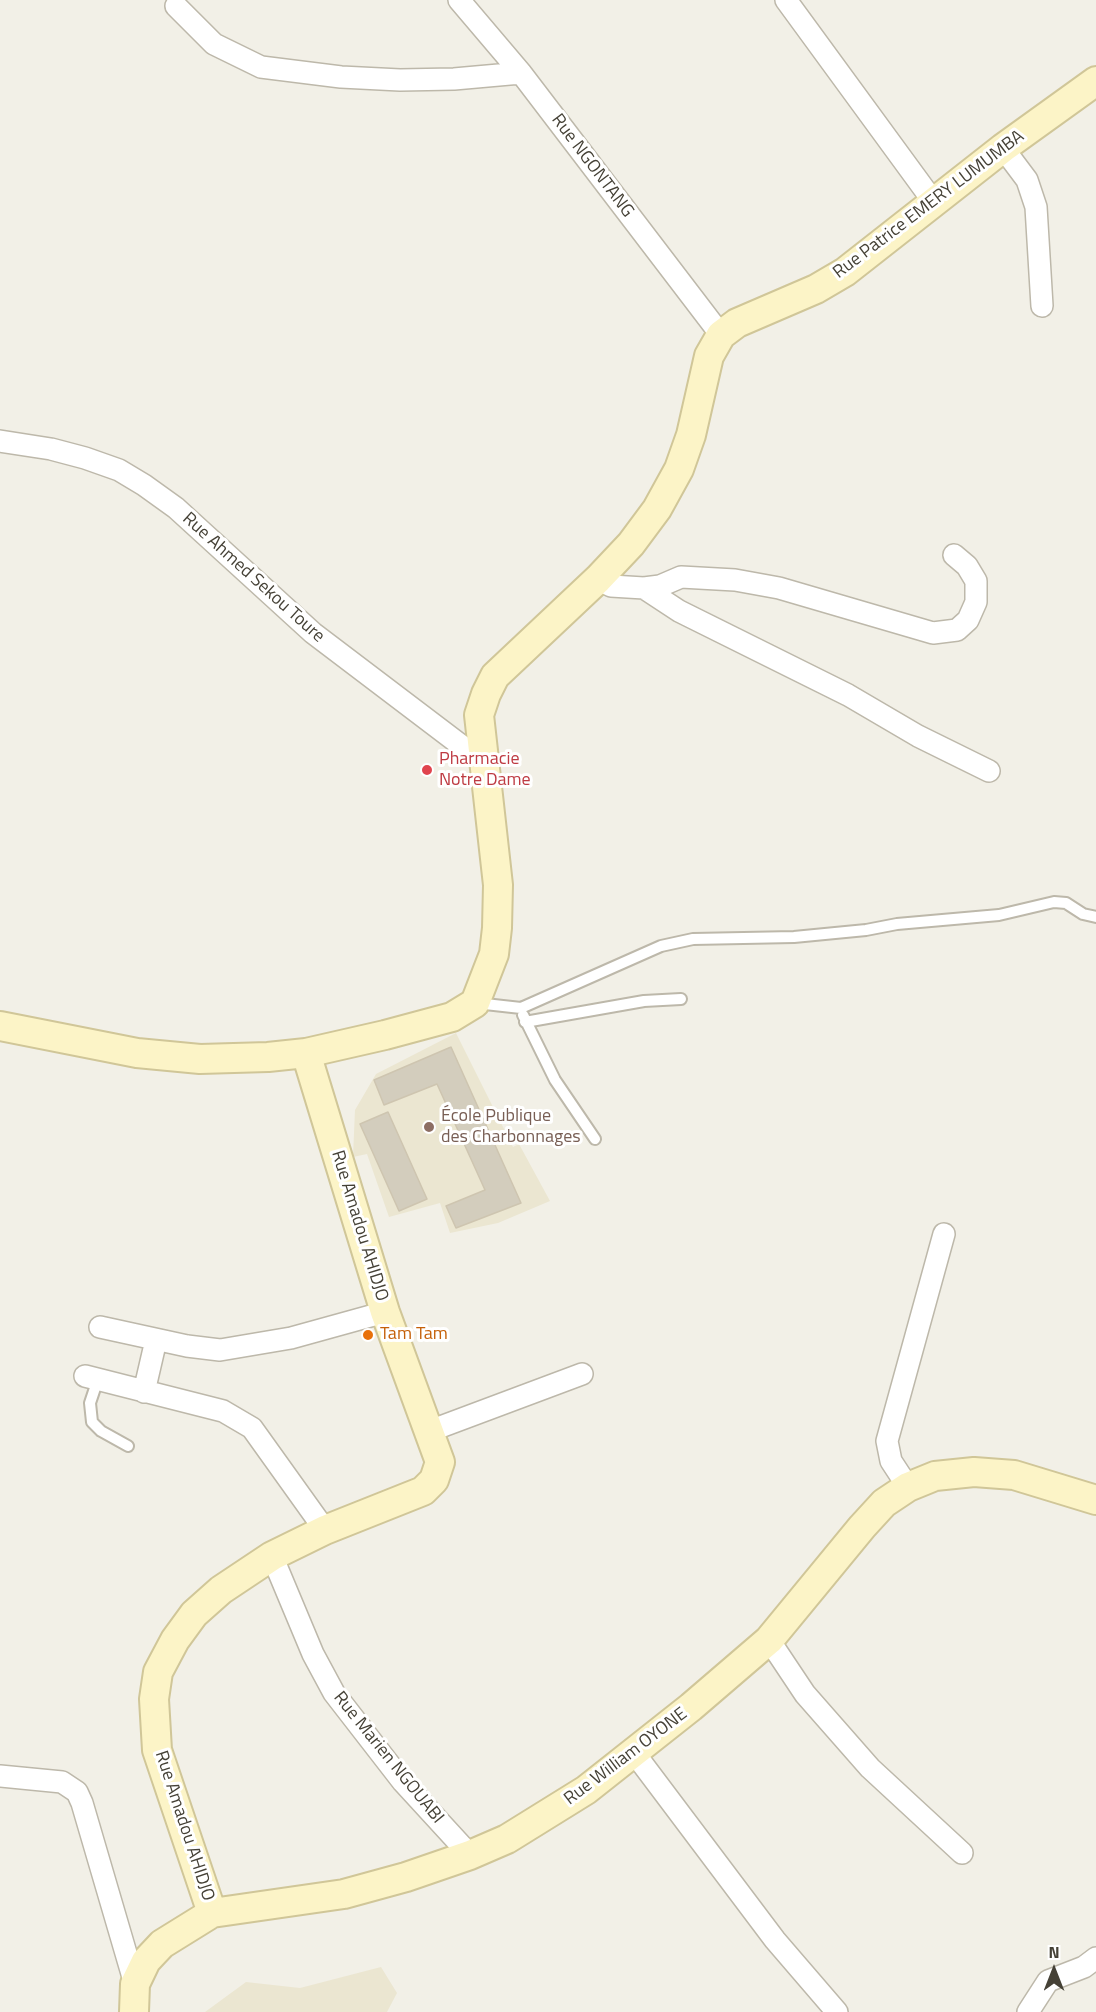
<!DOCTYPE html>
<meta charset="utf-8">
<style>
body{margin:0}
#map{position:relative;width:1096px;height:2012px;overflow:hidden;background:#f2f0e7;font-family:"Titillium Web",sans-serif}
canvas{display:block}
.north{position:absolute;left:1024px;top:1940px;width:60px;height:60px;-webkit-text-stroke:4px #fff;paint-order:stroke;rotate:0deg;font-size:16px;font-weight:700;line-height:24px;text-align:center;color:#454136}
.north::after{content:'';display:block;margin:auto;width:21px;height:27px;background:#454136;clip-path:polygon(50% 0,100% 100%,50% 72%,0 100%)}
</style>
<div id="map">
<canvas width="1096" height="2012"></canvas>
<div class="north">N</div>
</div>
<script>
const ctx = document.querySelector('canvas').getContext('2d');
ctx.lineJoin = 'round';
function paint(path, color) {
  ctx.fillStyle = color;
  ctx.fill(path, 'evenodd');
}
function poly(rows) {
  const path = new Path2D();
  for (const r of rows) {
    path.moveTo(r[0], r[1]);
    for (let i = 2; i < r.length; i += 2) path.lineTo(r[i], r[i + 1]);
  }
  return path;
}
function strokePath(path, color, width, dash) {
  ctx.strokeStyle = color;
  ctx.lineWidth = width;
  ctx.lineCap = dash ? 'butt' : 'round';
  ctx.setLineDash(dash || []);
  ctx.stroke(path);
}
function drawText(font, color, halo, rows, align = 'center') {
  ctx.font = font + ' "Titillium Web",sans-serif';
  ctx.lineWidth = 6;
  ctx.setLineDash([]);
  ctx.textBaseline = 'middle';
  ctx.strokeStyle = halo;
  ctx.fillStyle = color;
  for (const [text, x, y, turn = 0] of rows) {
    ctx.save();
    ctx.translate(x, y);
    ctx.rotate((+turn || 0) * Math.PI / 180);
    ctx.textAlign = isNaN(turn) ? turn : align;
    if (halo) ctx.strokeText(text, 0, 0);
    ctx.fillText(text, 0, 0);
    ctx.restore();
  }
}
const education = poly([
 [456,1033,513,1147,519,1144,550,1201,498,1223,450,1233,440,1203,389,1217,367,1154,353,1157,355,1110,376,1074],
 [381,1967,397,1993,387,2012,205,2012,246,1982,300,1988]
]);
const building = poly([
 [451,1047,521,1203,456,1228,446,1206,485,1190,437,1084,384,1105,374,1080,451,1047],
 [388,1112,427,1199,399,1211,360,1124,388,1112]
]);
const lane = poly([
 [476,1003,521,1008,661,946,693,939,794,937,866,930,897,924,999,915,1054,902,1066,903,1083,914,1096,917],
 [523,1015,555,1080,595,1139],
 [525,1022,644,1001,681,999],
 [98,1379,90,1403,92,1422,101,1431,128,1446]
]);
const street = poly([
 [459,0,521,73,721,335],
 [786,0,933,201],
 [176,6,214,44,261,67,341,77,400,80,454,79,521,73],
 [1003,148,1027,180,1036,207,1042,306],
 [0,441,51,449,85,458,119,470,144,485,176,508,313,633,483,762],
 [598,579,611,586,644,588,679,611,848,695,918,736,989,771],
 [644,588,660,586,681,577,735,580,779,588,933,633,957,630,968,620,976,602,976,581,967,566,954,555],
 [100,1327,187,1346,220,1350,291,1338,385,1312],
 [85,1376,223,1411,252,1428,325,1530],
 [144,1392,156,1340],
 [427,1432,582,1374],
 [908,1487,891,1461,887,1441,944,1234],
 [272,1556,313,1654,334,1693,403,1782,470,1855],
 [769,1640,805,1694,870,1768,962,1853],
 [635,1754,775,1940,837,2012],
 [0,1776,62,1782,77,1792,82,1803,135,1984],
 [1028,2012,1048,1981,1084,1967,1096,1958]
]);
const secondary = poly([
 [0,1026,137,1053,200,1059,268,1057,306,1053,385,1035,452,1017,475,1003,494,954,497,928,498,885,479,715,486,694,495,676,598,579,631,544,657,509,679,469,691,435,709,356,721,335,737,323,816,289,845,272,1003,148,1096,81],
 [212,1913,157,1750,154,1699,158,1672,175,1640,194,1614,221,1590,272,1556,325,1530,423,1491,434,1480,440,1462,385,1312,306,1053],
 [134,2012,135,1984,146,1961,162,1944,212,1913,344,1894,406,1877,470,1855,507,1839,586,1790,691,1707,769,1640,862,1527,884,1503,908,1487,935,1476,974,1472,1014,1475,1096,1500]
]);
const markers = [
 [427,770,6,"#e0444e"],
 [429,1127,6,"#8d6e63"],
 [368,1335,6,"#e8710a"]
];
const streetNames = [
 ["Rue NGONTANG",592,166,53],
 ["Rue Patrice EMERY LUMUMBA",929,205,-37],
 ["Rue Ahmed Sekou Toure",253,578,42],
 ["Rue Amadou AHIDJO",359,1226,73],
 ["Rue William OYONE",626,1757,-37],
 ["Rue Marien NGOUABI",388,1758,51],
 ["Rue Amadou AHIDJO",184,1826,72]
];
const healthNames = [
 ["Pharmacie",439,760],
 ["Notre Dame",439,781]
];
const educationNames = [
 ["École Publique",441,1117],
 ["des Charbonnages",441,1138]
];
const foodNames = [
 ["Tam Tam",380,1335]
];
paint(education, '#ebe6d1');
paint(building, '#d3cdbd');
strokePath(building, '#cec5b0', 1.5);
strokePath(lane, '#bdb8aa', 14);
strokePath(street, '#bdb8aa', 24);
strokePath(secondary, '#d0c698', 32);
strokePath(lane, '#fff', 10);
strokePath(street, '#fff', 21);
strokePath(secondary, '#fcf4c7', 28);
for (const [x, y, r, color] of markers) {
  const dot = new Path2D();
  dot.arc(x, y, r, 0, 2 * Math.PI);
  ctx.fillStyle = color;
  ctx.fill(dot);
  strokePath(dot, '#fff', 2);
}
drawText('18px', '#454136', '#fff', streetNames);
drawText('18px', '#be3a42', '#fff', healthNames, 'left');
drawText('18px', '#785e54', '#fff', educationNames, 'left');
drawText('18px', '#c56008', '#fff', foodNames, 'left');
</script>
